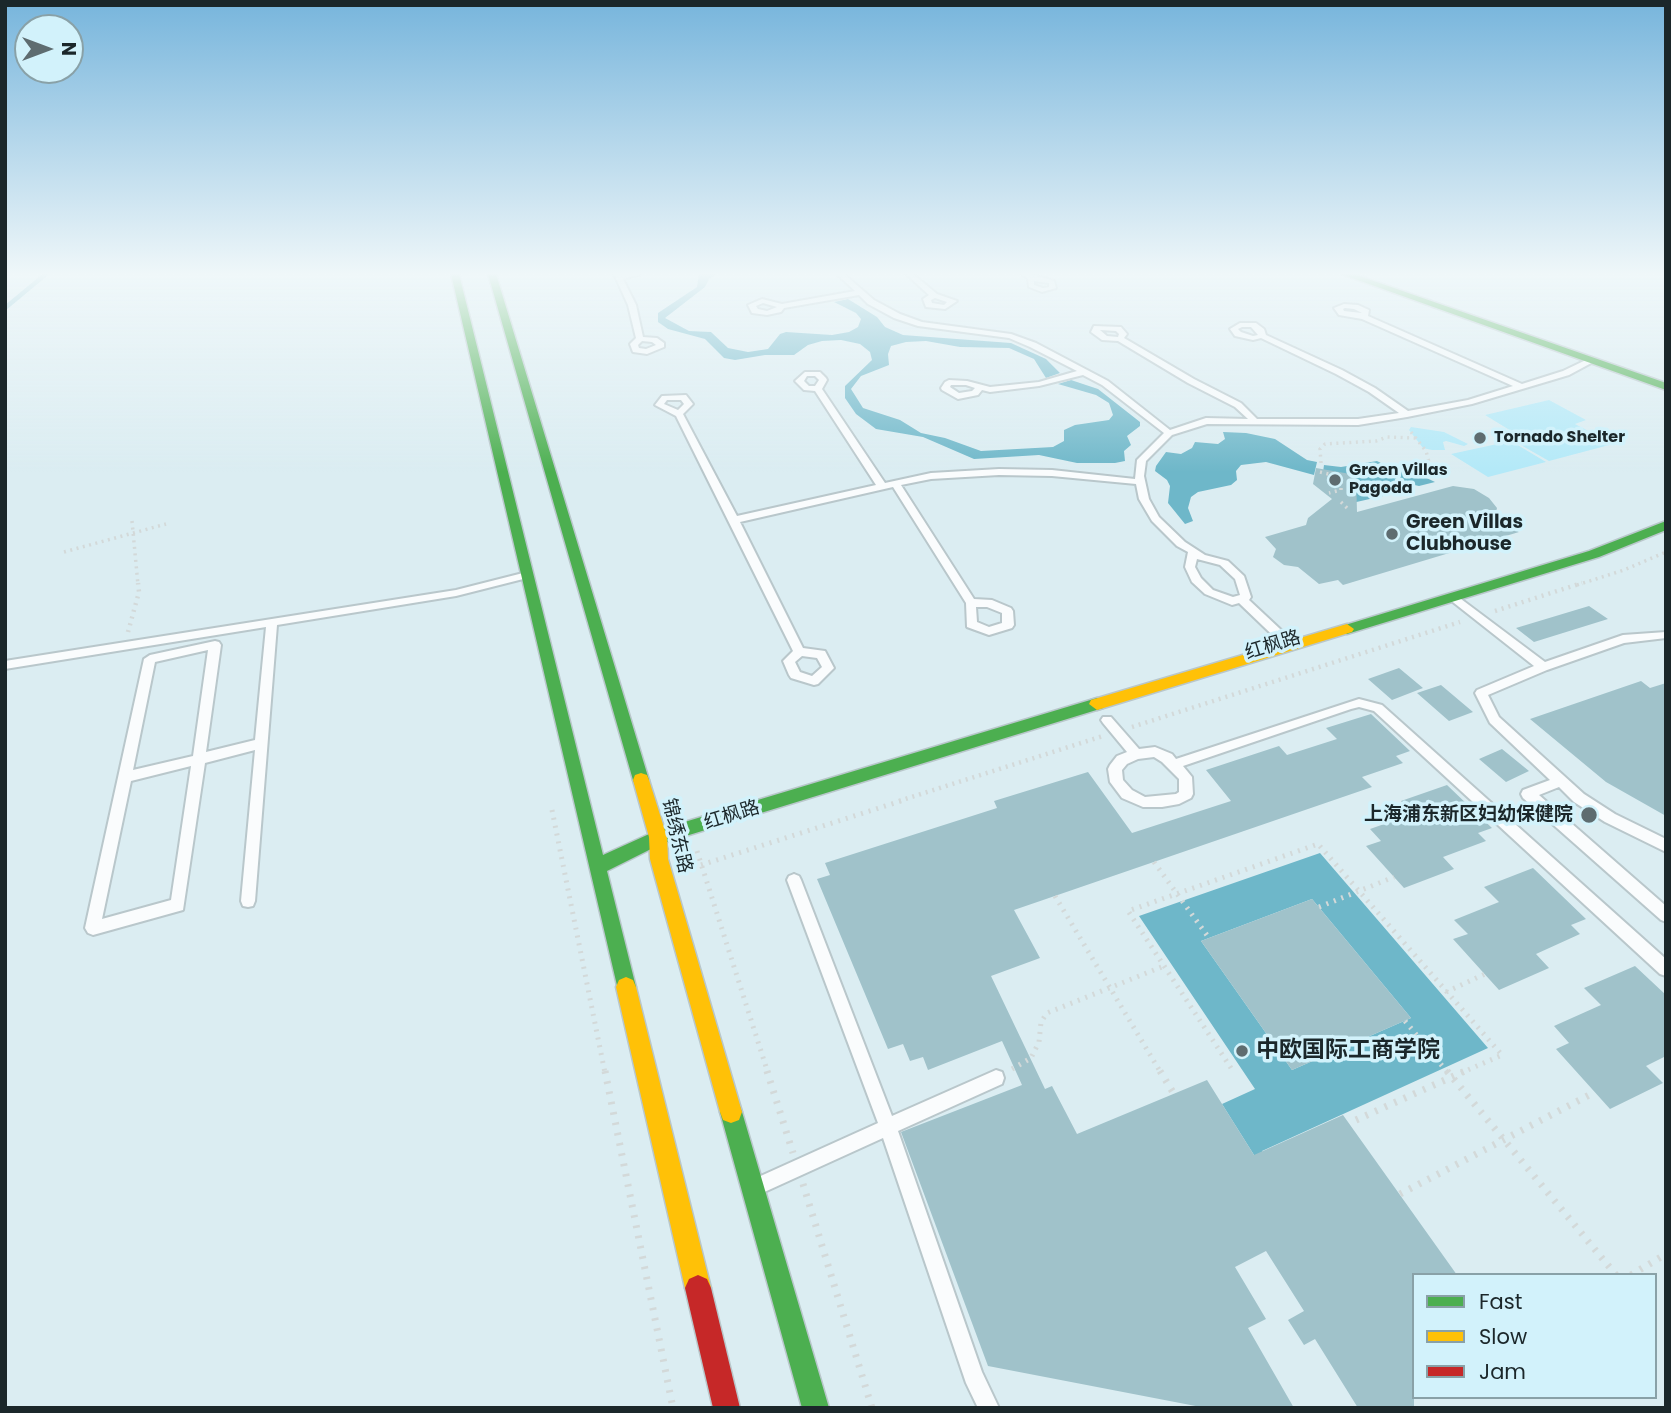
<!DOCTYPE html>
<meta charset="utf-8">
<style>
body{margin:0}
#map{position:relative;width:1671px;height:1413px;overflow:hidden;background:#dbedf2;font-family:Poppins,sans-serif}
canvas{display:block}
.frame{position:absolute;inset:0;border:7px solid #1b272a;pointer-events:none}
.legend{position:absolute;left:1412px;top:1273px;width:245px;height:126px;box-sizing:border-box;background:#d2f2fb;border:2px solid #89a1a7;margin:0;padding:9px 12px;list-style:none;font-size:21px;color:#1b272a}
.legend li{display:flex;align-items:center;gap:14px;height:35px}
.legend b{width:35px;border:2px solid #89a1a7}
.north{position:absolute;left:14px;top:14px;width:70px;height:70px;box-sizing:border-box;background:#d2f2fb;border:2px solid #89a1a7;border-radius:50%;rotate:90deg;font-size:19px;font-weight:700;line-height:28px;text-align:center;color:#1b272a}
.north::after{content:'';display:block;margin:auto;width:24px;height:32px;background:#5e6c70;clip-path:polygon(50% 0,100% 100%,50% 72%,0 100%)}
</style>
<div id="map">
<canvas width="1671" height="1413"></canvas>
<div class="frame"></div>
<ul class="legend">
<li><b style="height:9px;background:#4caf50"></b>Fast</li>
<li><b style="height:9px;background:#ffc107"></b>Slow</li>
<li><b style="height:9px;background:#c62828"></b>Jam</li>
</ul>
<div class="north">N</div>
</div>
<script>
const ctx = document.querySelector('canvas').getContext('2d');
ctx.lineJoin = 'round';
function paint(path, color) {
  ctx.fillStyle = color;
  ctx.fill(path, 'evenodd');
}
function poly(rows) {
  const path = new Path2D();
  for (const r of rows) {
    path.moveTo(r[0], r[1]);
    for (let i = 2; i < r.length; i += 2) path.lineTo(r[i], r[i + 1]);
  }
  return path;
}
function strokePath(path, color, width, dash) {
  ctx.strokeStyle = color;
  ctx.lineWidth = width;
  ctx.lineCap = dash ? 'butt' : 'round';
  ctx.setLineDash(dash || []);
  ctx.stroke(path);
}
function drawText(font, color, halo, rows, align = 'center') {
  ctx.font = font + ' Poppins,"Noto Sans SC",sans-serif';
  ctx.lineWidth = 7;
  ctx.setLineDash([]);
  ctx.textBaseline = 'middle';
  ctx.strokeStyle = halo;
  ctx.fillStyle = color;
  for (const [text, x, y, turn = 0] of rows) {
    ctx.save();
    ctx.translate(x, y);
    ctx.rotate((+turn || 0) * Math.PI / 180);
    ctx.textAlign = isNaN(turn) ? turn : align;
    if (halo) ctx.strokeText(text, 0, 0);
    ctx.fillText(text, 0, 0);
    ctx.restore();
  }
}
const green = poly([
 [1549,400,1586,420,1575,424,1613,444,1549,461,1512,440,1521,437,1485,415],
 [1411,427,1444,432,1468,444,1464,446,1446,441,1443,442,1445,450,1432,450,1423,448,1409,430],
 [1511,441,1546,462,1488,477,1451,454]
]);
const water = poly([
 [699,274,717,274,709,279,705,287,665,318,689,331,711,332,728,348,748,352,768,349,780,334,786,332,832,335,849,332,858,327,861,319,856,313,834,302,848,299,877,317,885,327,903,335,1011,343,1046,359,1060,373,1046,378,1034,359,1009,348,960,347,926,341,906,342,891,346,888,354,889,365,861,376,851,389,863,408,900,420,921,433,945,438,981,451,1053,447,1064,441,1064,430,1075,425,1109,420,1113,415,1109,403,1096,395,1058,384,1071,380,1098,389,1140,422,1140,426,1127,436,1131,445,1124,451,1125,461,1115,463,1077,463,1039,455,974,459,923,437,876,429,856,414,845,398,845,386,872,360,870,352,860,344,841,340,822,341,808,345,794,355,765,355,735,360,724,358,705,339,668,329,658,322,658,313,697,287],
 [1223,432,1246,433,1275,439,1307,460,1317,462,1314,475,1266,462,1241,465,1236,471,1237,480,1231,485,1198,492,1191,497,1188,508,1193,521,1185,524,1168,503,1170,486,1167,480,1155,471,1156,466,1166,452,1181,454,1192,448,1195,442,1218,444,1225,439],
 [1377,461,1387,466,1397,464,1435,482,1419,486,1410,484,1410,488,1401,486,1401,491,1394,489,1394,493,1385,491,1383,496,1352,503,1348,484,1356,486,1356,475,1323,472,1324,465,1341,467],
 [1320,853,1488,1048,1262,1151,1276,1190,1222,1104,1255,1089,1139,916],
 [1312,899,1411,1018,1292,1070,1201,941]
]);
const stream = poly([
 [5,308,46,274]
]);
const building = poly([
 [1316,468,1356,475,1357,512,1453,486,1474,489,1489,498,1497,508,1496,512,1507,520,1504,522,1519,532,1343,585,1338,580,1319,584,1298,567,1284,565,1273,557,1276,549,1265,537,1306,525,1308,518,1332,499,1313,484],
 [1589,606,1608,619,1534,642,1516,628],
 [1399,668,1423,688,1392,700,1368,679],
 [1641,681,1650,688,1666,683,1666,816,1606,782,1530,719],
 [1441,685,1473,712,1449,721,1417,693],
 [1371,714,1410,751,1396,756,1403,763,1362,777,1372,787,1014,910,1040,958,991,976,1045,1089,1052,1086,1077,1134,1207,1080,1254,1155,1343,1115,1457,1275,1414,1275,1414,1408,1358,1408,1315,1339,1304,1345,1288,1320,1304,1311,1266,1251,1235,1267,1266,1319,1248,1328,1294,1408,1206,1408,988,1366,901,1132,1022,1085,1002,1041,928,1070,923,1057,910,1061,903,1044,888,1049,817,879,830,875,825,863,997,808,994,801,1088,772,1132,833,1231,801,1206,770,1279,746,1287,755,1337,739,1326,728],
 [1502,749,1529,771,1506,782,1479,759],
 [1447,785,1492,828,1478,833,1486,841,1443,857,1454,869,1404,888,1366,846,1381,841,1370,829,1413,814,1401,801],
 [1533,868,1586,919,1571,925,1580,934,1536,954,1549,968,1499,990,1453,939,1468,934,1454,920,1499,902,1484,887],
 [1312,899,1411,1018,1292,1070,1201,941],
 [1635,966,1666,995,1666,1056,1646,1066,1663,1083,1610,1109,1556,1049,1569,1043,1554,1026,1601,1005,1584,988]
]);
const pathFar3 = poly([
 [1411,432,1426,451,1429,462,1418,470],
 [1321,463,1320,449,1325,444,1376,441,1387,437,1416,438],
 [1320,472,1341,477,1341,490,1329,493],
 [1341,502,1347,508],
 [132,521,138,585],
 [64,552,166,524],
 [1577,585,1624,570,1666,552]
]);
const pathFar2 = poly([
 [1495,611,1582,583],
 [128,632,139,592,138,583],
 [1132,727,1460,622],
 [899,801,1103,736]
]);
const pathFar1 = poly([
 [552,810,605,1073],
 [697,851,768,1073],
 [1154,862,1209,938],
 [701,865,904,800],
 [1055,896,1161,1073],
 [1319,907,1394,877],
 [1446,992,1485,974],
 [1405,1021,1448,1073],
 [1231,1068,1128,911,1318,844,1502,1055,1461,1073],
 [1012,1069,1031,1058,1039,1042,1041,1022,1047,1013,1164,966]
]);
const path = poly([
 [605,1071,673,1408],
 [767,1071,793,1153],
 [1160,1071,1174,1094],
 [1447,1071,1616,1275],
 [1356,1120,1465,1071],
 [803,1184,872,1408],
 [1400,1194,1595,1092],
 [1631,1275,1666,1254]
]);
const lane = poly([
 [614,274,640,274,623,279,636,305,643,337,657,338,664,343,664,347,647,354,633,352,630,344,636,338,628,305,614,274],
 [642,341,652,342,656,345,646,349,639,348,638,345,642,341],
 [837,274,844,274,874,300,900,314,922,322,1011,334,1036,343,1108,381,1170,430,1206,418,1248,419,1235,407,1188,383,1118,341,1102,340,1091,332,1094,326,1121,327,1127,334,1124,338,1194,379,1241,403,1257,419,1358,419,1399,413,1369,392,1336,374,1261,338,1253,340,1235,336,1230,329,1240,323,1256,323,1264,329,1266,335,1342,370,1375,388,1408,411,1468,400,1513,386,1362,319,1339,315,1334,308,1344,304,1358,305,1369,310,1368,316,1522,384,1563,371,1588,359,1595,361,1569,375,1472,404,1407,417,1358,425,1207,424,1172,435,1146,461,1144,476,1149,499,1159,517,1185,542,1205,555,1228,561,1244,576,1251,597,1249,600,1295,643,1297,646,1291,650,1287,649,1239,603,1232,605,1205,594,1192,582,1185,567,1188,552,1177,546,1152,521,1139,499,1136,484,1052,476,999,475,931,479,901,485,974,599,992,600,1011,608,1013,611,1014,625,1012,628,989,635,967,627,966,603,893,487,740,522,803,648,825,651,834,668,818,684,814,685,791,678,789,675,783,661,793,651,676,416,655,405,662,396,686,395,693,404,683,414,737,516,876,485,815,391,804,390,795,381,805,372,820,372,826,378,827,380,822,389,885,483,931,473,999,469,1052,470,1135,479,1137,460,1164,433,1102,385,1083,375,1039,386,990,392,982,390,978,395,958,399,942,390,941,388,945,382,949,380,967,381,990,387,1039,382,1077,371,1030,347,1009,338,918,326,894,318,868,304,859,295,784,308,781,312,767,315,752,313,748,305,762,299,782,304,855,291,837,274],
 [763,303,777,307,767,311,758,309,756,306,763,303],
 [1345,308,1354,309,1362,313,1344,311,1343,309,1345,308],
 [1242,327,1251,327,1258,335,1253,336,1241,332,1238,329,1242,327],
 [1100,330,1116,331,1119,334,1118,337,1107,336,1100,330],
 [807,376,815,376,819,380,815,386,809,386,804,381,807,376],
 [951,385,966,385,975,388,972,391,959,393,950,387,951,385],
 [667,400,681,400,684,404,678,410,664,404,667,400],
 [1197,559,1220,565,1235,579,1240,595,1233,597,1213,590,1201,578,1195,567,1197,559],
 [976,607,987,607,1002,613,1002,623,989,627,977,622,976,607],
 [802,656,817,658,822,667,812,676,800,672,795,662,802,656],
 [906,274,913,274,937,294,957,301,945,309,926,307,923,299,929,295,906,274],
 [935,298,947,302,944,305,932,303,931,300,935,298],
 [1022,274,1030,274,1054,281,1056,288,1042,292,1029,287,1028,279,1022,274],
 [1034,281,1049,283,1049,287,1043,288,1034,285,1034,281],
 [527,572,532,575,531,577,456,596,277,625,255,901,253,906,248,907,243,906,241,901,255,750,205,763,183,910,93,935,88,933,85,928,144,659,150,655,215,641,219,642,221,645,206,752,255,740,266,627,5,669,5,661,456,590,527,572],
 [208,650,193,756,133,770,155,662,208,650],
 [191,766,171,900,102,919,131,781,191,766],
 [1453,593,1545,662,1623,635,1666,632,1666,638,1624,643,1547,670,1488,695,1499,717,1584,794,1615,814,1666,839,1666,852,1605,822,1574,802,1559,787,1539,795,1666,906,1666,922,1661,920,1523,798,1521,794,1523,790,1550,780,1490,723,1475,693,1477,690,1534,666,1449,599,1448,597,1453,593],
 [1359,699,1382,705,1666,959,1666,976,1660,974,1374,711,1359,707,1351,709,1183,766,1192,777,1193,794,1191,798,1179,804,1162,807,1143,807,1122,798,1110,782,1108,769,1110,765,1117,756,1127,752,1103,723,1101,720,1103,717,1111,717,1139,749,1155,747,1172,754,1176,759,1359,699],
 [1154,757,1162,762,1179,779,1179,792,1176,794,1145,797,1132,790,1123,780,1122,770,1127,764,1138,759,1154,757],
 [794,874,799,876,801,880,892,1116,996,1070,1002,1072,1004,1078,1002,1084,898,1131,982,1372,999,1408,978,1408,966,1383,883,1138,760,1194,754,1191,751,1185,754,1179,878,1123,787,880,789,876,794,874]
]);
const fast = poly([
 [451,274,459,274,603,855,658,830,1097,698,1103,700,1105,704,1103,708,663,843,607,871,636,987,633,994,626,997,619,994,451,274],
 [488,274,496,274,649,780,647,785,641,787,635,785,633,780,488,274],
 [1341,274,1354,274,1666,383,1666,390,1341,274],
 [1666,521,1666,530,1599,557,1347,634,1340,629,1342,626,1589,551,1666,521],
 [731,1101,739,1104,742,1112,829,1408,802,1408,720,1112,723,1104,731,1101]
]);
const slow = poly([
 [1347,624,1354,629,1352,632,1097,710,1089,704,1091,700,1347,624],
 [641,773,647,775,649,780,667,837,668,859,742,1112,739,1120,731,1123,723,1120,720,1112,650,859,649,837,633,780,635,775,641,773],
 [626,977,633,980,636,987,711,1288,707,1297,698,1301,689,1297,685,1288,616,987,619,980,626,977]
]);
const jam = poly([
 [698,1275,707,1279,711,1288,740,1408,713,1408,685,1288,689,1279,698,1275]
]);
const markers = [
 [1480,438,7,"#5e6c70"],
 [1335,480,7,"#5e6c70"],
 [1392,534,7,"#5e6c70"],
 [1589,815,9,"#5e6c70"],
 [1242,1051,7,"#5e6c70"]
];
const farPoinames = [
 ["Tornado Shelter",1494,438],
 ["Green Villas",1349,471],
 ["Pagoda",1349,489]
];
const poiNames = [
 ["Green Villas",1406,523],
 ["Clubhouse",1406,545],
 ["上海浦东新区妇幼保健院",1573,815,"right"]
];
const streetNames = [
 ["红枫路",1273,646,-17],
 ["红枫路",732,816,-17],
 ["锦绣东路",676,836,77]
];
const nearPoinames = [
 ["中欧国际工商学院",1256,1051]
];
paint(green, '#b3e9f8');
paint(water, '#6eb7c9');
strokePath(stream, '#6eb7c9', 4.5);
paint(building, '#a0c2ca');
strokePath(lane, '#b9c7cb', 4);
strokePath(fast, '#b9c7cb', 3);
strokePath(slow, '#b9c7cb', 3);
strokePath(jam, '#b9c7cb', 3);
strokePath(pathFar3, '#d3d9d9', 3.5, [2, 4.5]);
strokePath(pathFar2, '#d3d9d9', 4.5, [2, 5]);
strokePath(pathFar1, '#d3d9d9', 5, [2, 6]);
strokePath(path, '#d3d9d9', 7, [2.5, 8]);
paint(lane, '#fafcfd');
paint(fast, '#4caf50');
paint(slow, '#ffc107');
paint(jam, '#c62828');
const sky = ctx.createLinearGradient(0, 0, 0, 472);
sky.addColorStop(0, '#77b5dc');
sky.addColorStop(0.58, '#eff7f9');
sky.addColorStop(1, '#eff7f900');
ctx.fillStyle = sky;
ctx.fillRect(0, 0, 1671, 472);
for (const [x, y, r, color] of markers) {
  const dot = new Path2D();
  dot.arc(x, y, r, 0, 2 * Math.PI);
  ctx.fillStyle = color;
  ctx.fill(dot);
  strokePath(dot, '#d2f2fb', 2.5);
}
drawText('bold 16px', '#1b272a', '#d2f2fb', farPoinames, 'left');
drawText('bold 19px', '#1b272a', '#d2f2fb', poiNames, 'left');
drawText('19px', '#1b272a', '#d2f2fb', streetNames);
drawText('bold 23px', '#1b272a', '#d2f2fb', nearPoinames, 'left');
</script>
